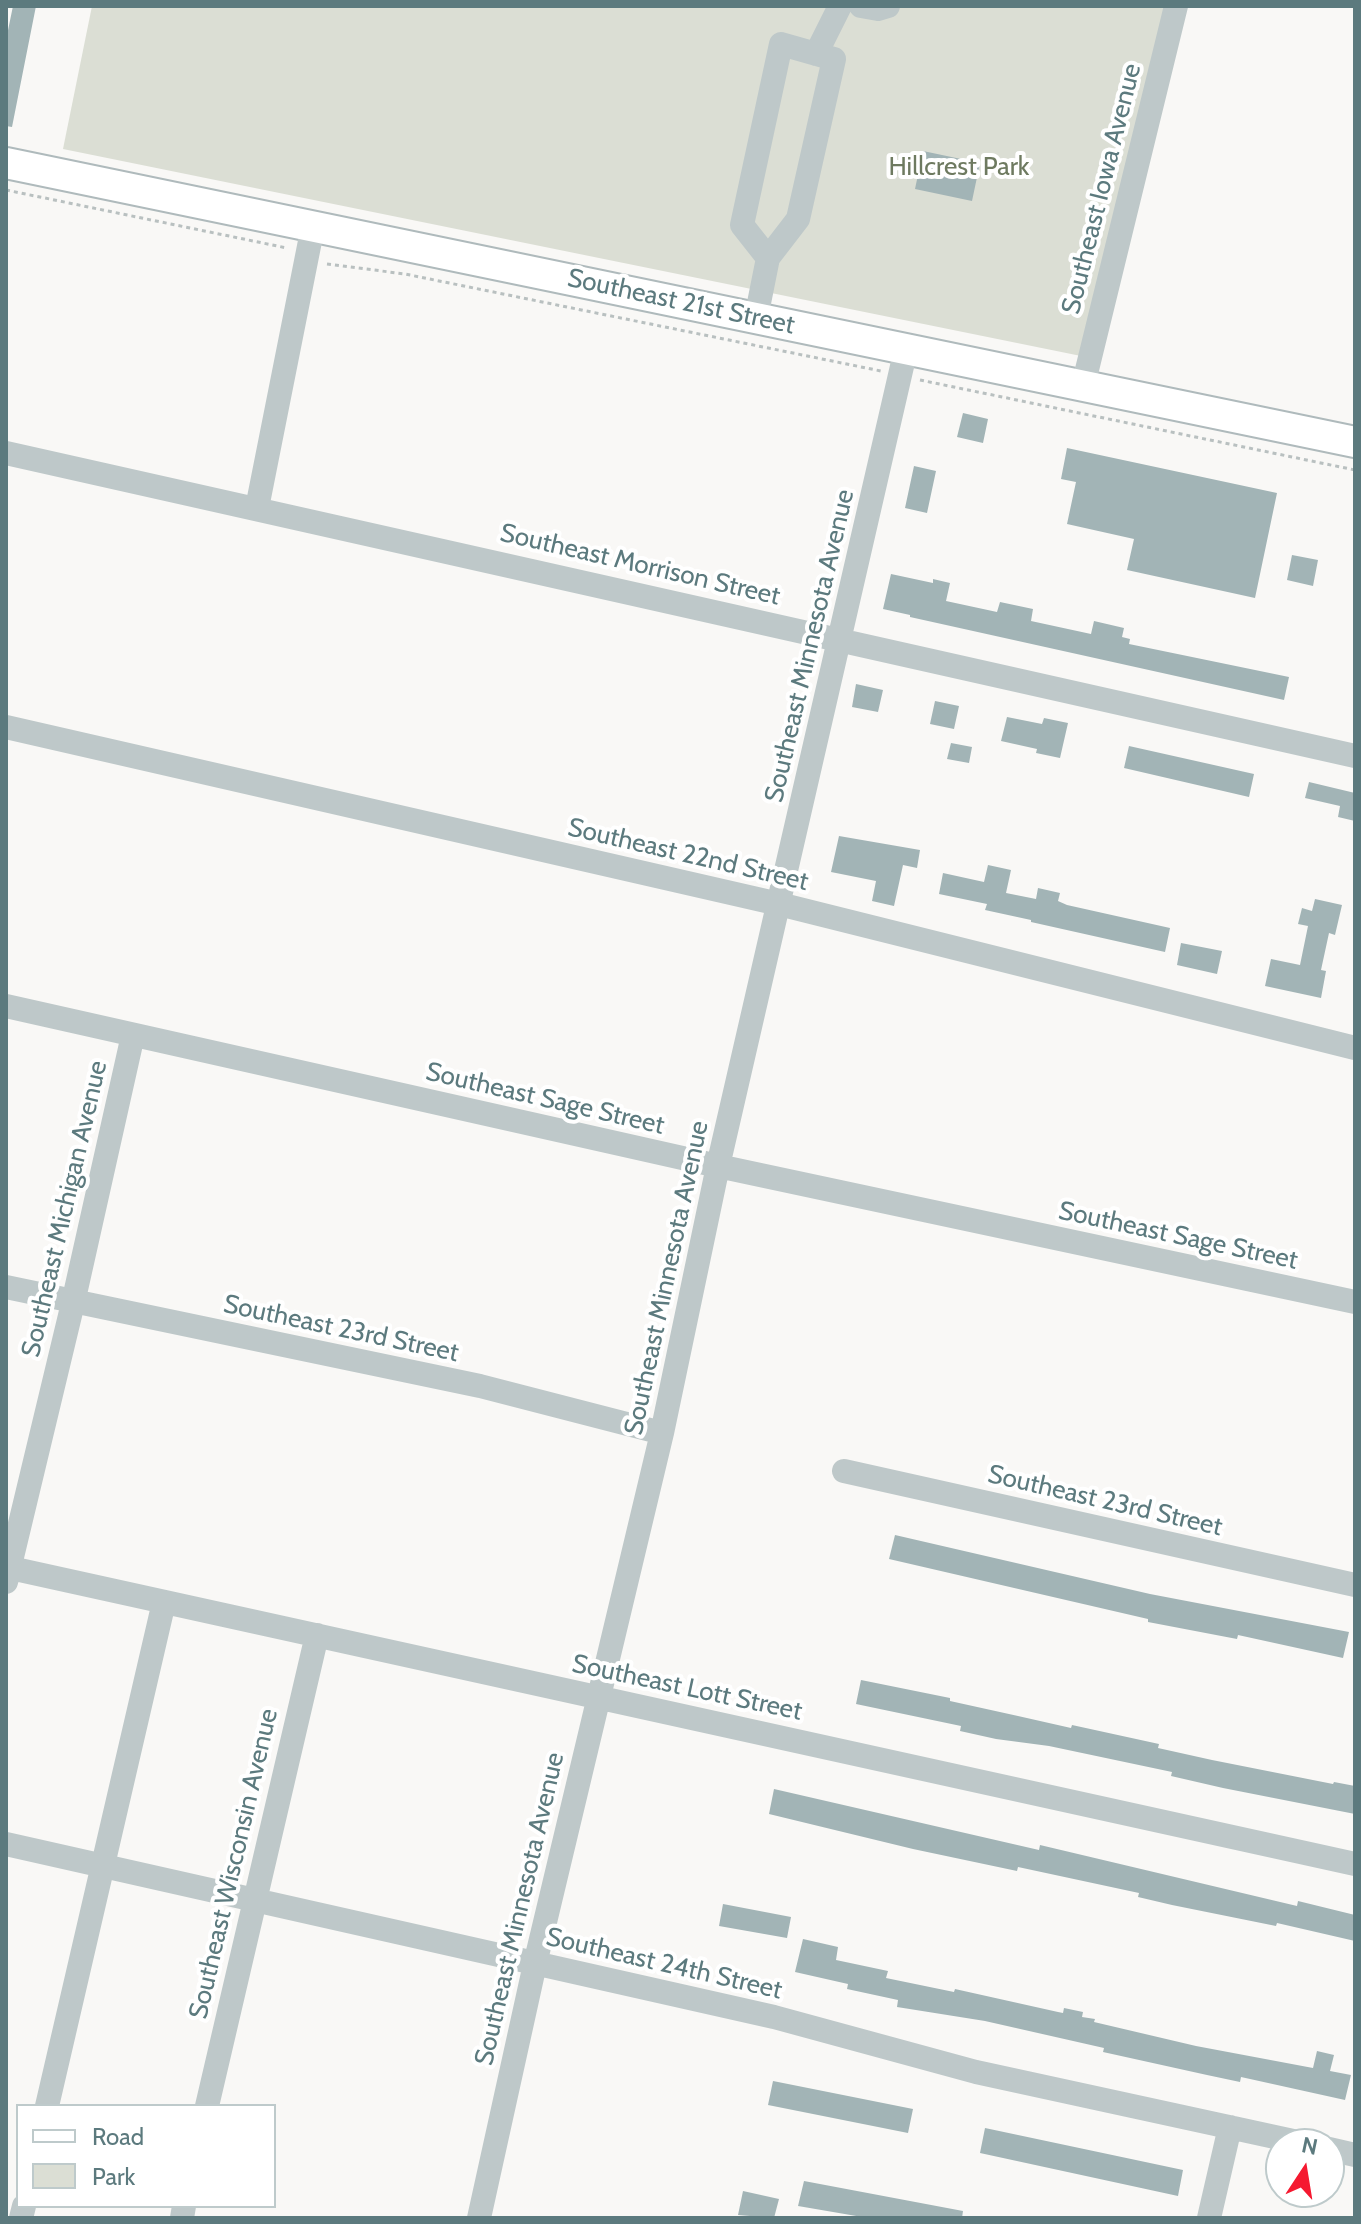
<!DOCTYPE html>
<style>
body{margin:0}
#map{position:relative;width:1361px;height:2224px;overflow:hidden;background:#f9f8f6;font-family:Cabin,sans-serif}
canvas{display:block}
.frame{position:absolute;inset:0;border:8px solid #5c7a7e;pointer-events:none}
.legend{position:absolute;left:16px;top:2104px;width:260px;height:104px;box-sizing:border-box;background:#fff;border:2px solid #becacb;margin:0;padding:10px 14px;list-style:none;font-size:24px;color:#5c7a7e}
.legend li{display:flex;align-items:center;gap:16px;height:40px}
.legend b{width:40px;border:2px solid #becacb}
.north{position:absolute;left:1265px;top:2128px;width:80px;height:80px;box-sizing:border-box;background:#fff;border:2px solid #becacb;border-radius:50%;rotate:12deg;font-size:22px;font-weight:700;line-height:32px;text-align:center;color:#5c7a7e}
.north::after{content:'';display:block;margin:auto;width:28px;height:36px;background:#f51930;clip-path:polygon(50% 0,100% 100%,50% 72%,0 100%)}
</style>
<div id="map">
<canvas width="1361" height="2224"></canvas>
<div class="frame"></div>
<ul class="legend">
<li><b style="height:10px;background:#fff"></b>Road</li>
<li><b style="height:22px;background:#dbded4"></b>Park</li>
</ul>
<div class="north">N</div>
</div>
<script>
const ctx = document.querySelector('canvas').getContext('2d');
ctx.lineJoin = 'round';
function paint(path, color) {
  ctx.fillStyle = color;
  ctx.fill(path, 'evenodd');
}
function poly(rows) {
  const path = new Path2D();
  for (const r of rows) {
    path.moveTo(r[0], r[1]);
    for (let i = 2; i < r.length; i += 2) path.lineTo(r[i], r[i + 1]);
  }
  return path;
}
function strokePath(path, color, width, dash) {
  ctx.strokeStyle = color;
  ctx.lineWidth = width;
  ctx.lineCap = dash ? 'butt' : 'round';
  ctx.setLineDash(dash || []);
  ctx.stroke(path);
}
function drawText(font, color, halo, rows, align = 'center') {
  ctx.font = font + ' Cabin,sans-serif';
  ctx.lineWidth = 8;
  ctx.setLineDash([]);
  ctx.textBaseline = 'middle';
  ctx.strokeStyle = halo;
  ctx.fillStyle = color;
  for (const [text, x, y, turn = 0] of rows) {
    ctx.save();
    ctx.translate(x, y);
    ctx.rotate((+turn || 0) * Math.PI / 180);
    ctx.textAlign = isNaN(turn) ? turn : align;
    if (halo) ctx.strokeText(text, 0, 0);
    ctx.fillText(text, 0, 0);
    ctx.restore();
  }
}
const green = poly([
 [92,6,1165,6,1081,356,63,149]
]);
const building = poly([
 [13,6,36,6,12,127,6,126,6,40],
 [923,151,980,163,972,201,915,189],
 [963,413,988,419,983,443,957,437],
 [1067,448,1277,493,1255,598,1127,570,1134,539,1067,524,1076,482,1061,479],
 [914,466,936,471,927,513,905,508],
 [1292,555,1318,560,1313,586,1287,580],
 [891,574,933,583,933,579,950,583,946,601,997,612,1000,602,1033,609,1031,621,1091,634,1094,621,1124,628,1122,637,1130,639,1129,644,1289,677,1284,700,910,617,910,615,883,609],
 [856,684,883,690,878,712,852,707],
 [935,701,959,706,954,729,930,724],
 [1007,717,1042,724,1044,718,1068,723,1060,758,1036,753,1037,749,1001,741],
 [951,743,972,747,969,763,947,759],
 [1129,746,1254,774,1249,797,1124,768],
 [1309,782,1355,793,1355,821,1338,817,1340,806,1305,798],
 [839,836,920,850,917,868,903,865,894,906,872,901,876,881,831,872],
 [988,865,1011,870,1006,893,1036,899,1038,888,1060,893,1058,901,1067,905,1170,928,1165,952,1031,922,1031,920,985,910,987,904,939,894,943,873,984,882],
 [1315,899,1342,905,1335,935,1329,933,1321,970,1326,971,1321,998,1265,986,1271,959,1300,965,1308,926,1298,924,1302,908,1312,911],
 [1181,943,1222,951,1217,974,1177,965],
 [895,1535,1150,1594,1349,1632,1343,1658,1238,1635,1237,1639,1148,1622,1148,1619,889,1559],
 [861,1680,950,1698,950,1701,1018,1716,1071,1728,1072,1725,1159,1744,1158,1748,1212,1760,1333,1784,1334,1782,1355,1786,1355,1814,1223,1788,1171,1776,1172,1772,1049,1746,996,1739,960,1731,961,1726,856,1704],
 [774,1789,1039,1850,1040,1845,1297,1906,1298,1901,1355,1915,1355,1941,1277,1923,1276,1926,1172,1905,1138,1897,1139,1893,1018,1867,1017,1871,913,1849,769,1814],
 [723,1904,791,1917,787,1938,719,1926],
 [803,1939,838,1947,836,1960,888,1971,886,1978,954,1992,955,1989,1058,2012,1063,2013,1064,2008,1083,2012,1082,2017,1095,2019,1094,2022,1196,2046,1313,2068,1317,2051,1334,2055,1330,2071,1351,2075,1345,2100,1241,2077,1240,2082,1207,2075,1103,2052,1104,2048,985,2021,897,2007,898,2000,847,1989,848,1984,795,1972],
 [773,2081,913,2109,908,2133,768,2105],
 [985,2128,1183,2170,1178,2196,980,2153],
 [804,2181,963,2211,962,2218,868,2218,798,2206],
 [743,2191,779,2199,774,2218,738,2215]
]);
const path = poly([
 [6,190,287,248],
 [327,264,405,274,881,371],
 [920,380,1355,470]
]);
const minor = poly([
 [861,6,878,9,888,6],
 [816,54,840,6],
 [756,318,768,258,742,225,781,44,834,59,798,219,768,258],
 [1083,386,1176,6],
 [6,453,1355,756],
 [257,508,313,226],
 [6,727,779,904,1355,1048],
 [6,1006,718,1166,1355,1302],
 [6,1287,480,1386,662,1433],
 [844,1471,1355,1585],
 [6,1567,1355,1864],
 [6,1582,73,1303,133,1035],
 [6,1844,774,2017,976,2072,1307,2144],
 [47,2106,164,1602],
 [207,2106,317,1635],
 [1329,2149,1355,2155],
 [21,2218,24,2206],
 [182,2218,184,2206],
 [479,2218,535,1964,662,1433,718,1166,906,349],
 [1209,2218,1230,2127]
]);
const major = poly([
 [6,163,1355,442]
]);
const parkNames = [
 ["Hillcrest Park",959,167]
];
const streetNames = [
 ["Southeast Iowa Avenue",1102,189,-76],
 ["Southeast 21st Street",681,302,12],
 ["Southeast Morrison Street",640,565,13],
 ["Southeast Minnesota Avenue",810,646,-77],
 ["Southeast 22nd Street",688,855,13],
 ["Southeast Sage Street",545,1099,13],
 ["Southeast Michigan Avenue",65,1209,-77],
 ["Southeast Sage Street",1178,1236,12],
 ["Southeast Minnesota Avenue",667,1278,-78],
 ["Southeast 23rd Street",341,1329,12],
 ["Southeast 23rd Street",1105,1501,13],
 ["Southeast Lott Street",687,1688,12],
 ["Southeast Wisconsin Avenue",234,1864,-77],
 ["Southeast Minnesota Avenue",520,1909,-77],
 ["Southeast 24th Street",664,1964,13]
];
paint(green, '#dbded4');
paint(building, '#a2b4b6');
strokePath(major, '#afbabc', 34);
strokePath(path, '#b9c0c0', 3, [4, 4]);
strokePath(minor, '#bec8c9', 24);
strokePath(major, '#fff', 30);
drawText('26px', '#6e7a60', '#fff', parkNames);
drawText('26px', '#5c7a7e', '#fff', streetNames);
</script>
